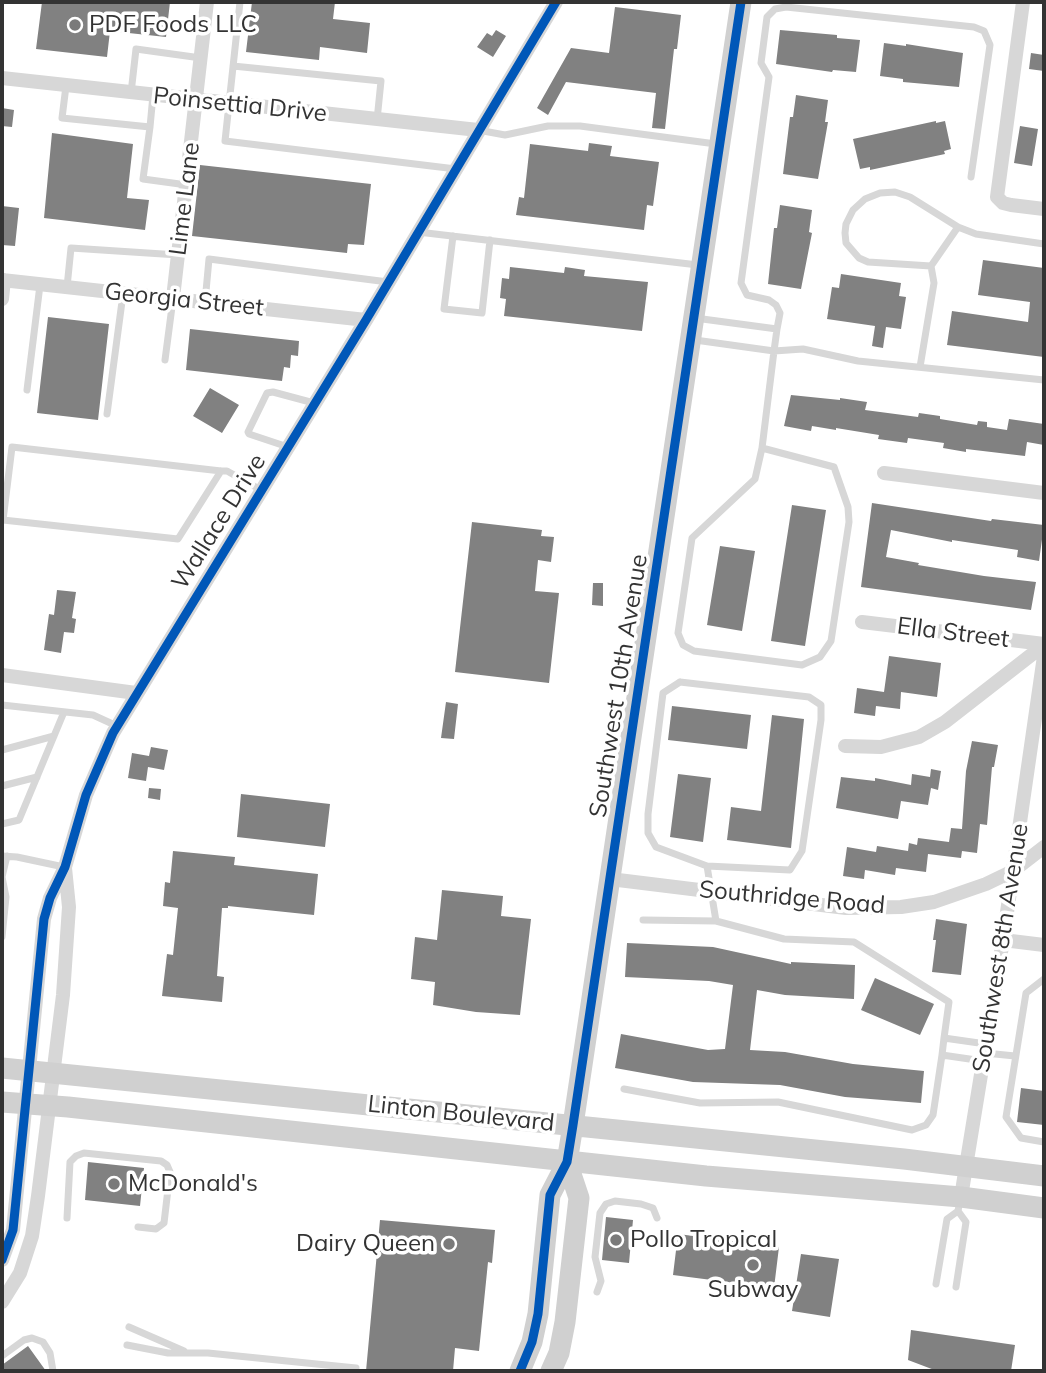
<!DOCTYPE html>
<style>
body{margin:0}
#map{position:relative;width:1046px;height:1373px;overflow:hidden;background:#fff;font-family:Mulish,sans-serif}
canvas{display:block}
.frame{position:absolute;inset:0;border:4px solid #333;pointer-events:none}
</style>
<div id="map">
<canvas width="1046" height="1373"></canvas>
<div class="frame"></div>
</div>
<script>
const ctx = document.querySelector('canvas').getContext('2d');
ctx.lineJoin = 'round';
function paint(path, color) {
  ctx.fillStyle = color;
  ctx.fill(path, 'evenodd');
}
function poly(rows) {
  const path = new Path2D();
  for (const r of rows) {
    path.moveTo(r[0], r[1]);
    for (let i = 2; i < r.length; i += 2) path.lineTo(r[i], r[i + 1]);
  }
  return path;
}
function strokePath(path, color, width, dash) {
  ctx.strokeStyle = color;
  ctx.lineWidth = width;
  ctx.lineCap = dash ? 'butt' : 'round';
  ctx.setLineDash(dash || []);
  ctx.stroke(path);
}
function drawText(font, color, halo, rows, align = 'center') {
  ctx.font = font + ' Mulish,sans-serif';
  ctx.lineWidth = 7;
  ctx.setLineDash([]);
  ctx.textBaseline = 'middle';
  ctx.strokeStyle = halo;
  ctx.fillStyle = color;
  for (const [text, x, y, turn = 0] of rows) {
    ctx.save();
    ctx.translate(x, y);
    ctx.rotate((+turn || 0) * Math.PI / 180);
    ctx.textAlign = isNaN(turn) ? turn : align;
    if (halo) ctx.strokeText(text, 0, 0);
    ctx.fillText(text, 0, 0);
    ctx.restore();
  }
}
const building = poly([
 [42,2,170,2,166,37,110,31,107,57,36,49],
 [252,2,335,2,333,19,370,23,367,53,320,47,319,60,246,52],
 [615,7,681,15,677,49,674,49,665,129,652,128,656,93,566,82,548,115,537,108,571,48,609,53],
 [496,30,506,36,493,57,477,47,487,33,492,36],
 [780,30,837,35,837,38,860,40,856,72,833,70,832,72,776,64],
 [884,43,906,46,906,44,963,53,959,87,903,82,903,79,880,76],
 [1031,53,1044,55,1044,71,1029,69],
 [796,95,828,100,825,122,828,122,818,179,783,174,790,117,793,117],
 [2,108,14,110,12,127,2,126],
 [936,121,936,123,945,121,951,149,944,151,945,154,870,170,870,167,860,169,853,139],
 [1020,126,1038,129,1032,166,1014,163],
 [52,133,133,144,127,198,149,200,145,230,44,218],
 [589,143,612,146,610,156,659,162,653,206,647,205,644,230,516,215,519,197,524,198,530,144,588,151],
 [200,165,371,184,364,245,348,244,347,253,192,236],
 [780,205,812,210,809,232,812,233,801,289,768,284,774,228,777,228],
 [2,206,19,208,15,246,2,245],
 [983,260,1044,268,1044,357,947,345,952,311,1028,322,1030,302,978,295],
 [510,267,564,273,565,267,585,270,584,276,648,282,642,331,504,316,506,299,500,298,502,278,509,279],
 [841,274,901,283,899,296,906,297,901,329,886,327,883,348,872,346,875,326,827,319,832,287,839,288],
 [48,317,109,324,98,420,37,413],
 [190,329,299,341,298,356,291,355,290,368,284,367,282,381,186,370],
 [210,388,239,405,222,433,193,416],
 [791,395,840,400,840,398,867,402,865,410,918,417,919,413,940,416,940,419,977,425,978,421,987,422,987,427,1007,430,1009,419,1044,424,1044,445,1027,442,1025,456,966,449,966,452,943,448,944,443,908,438,907,443,878,439,879,435,836,428,836,430,812,426,811,431,784,426],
 [872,503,991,521,992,519,1044,525,1039,561,1017,557,1018,550,952,540,952,542,891,530,886,557,919,563,918,565,984,576,1036,582,1031,610,861,587],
 [792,505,826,510,805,646,771,641],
 [472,522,542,530,541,536,554,537,551,562,538,560,535,591,559,593,549,683,455,672],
 [720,546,755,551,742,631,707,625],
 [593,583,603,583,603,606,592,605],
 [57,590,76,592,72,618,76,619,74,633,64,632,61,653,44,650,49,614,54,615],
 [889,656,941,663,937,697,901,692,900,709,876,706,875,716,854,713,857,688,884,692],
 [446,702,458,704,454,739,441,738],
 [672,706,751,715,747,749,668,740],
 [772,715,804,719,791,848,727,840,731,807,761,811],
 [972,741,998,745,994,767,992,767,987,825,980,824,977,853,962,851,961,858,928,854,926,872,896,868,895,875,865,870,864,879,843,876,847,847,876,852,877,846,908,851,909,843,917,845,918,838,949,842,951,828,962,829,966,771],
 [151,747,168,750,164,770,148,767,146,781,128,778,132,753,149,756],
 [931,769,941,771,938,790,931,788,928,805,901,801,898,819,836,808,841,777,875,781,875,778,911,785,912,774,930,777],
 [678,774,711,778,703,842,670,837],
 [149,788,161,789,160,800,148,798],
 [241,794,330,804,325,847,237,837],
 [173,851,235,857,234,865,318,874,314,915,228,906,228,908,222,908,217,976,224,977,222,1002,162,996,167,954,173,955,178,908,163,906,165,882,170,883],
 [442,890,503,896,501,916,531,919,520,1015,476,1012,433,1005,435,982,411,979,415,937,437,940],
 [936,919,967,924,961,975,932,972,936,940,933,940],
 [627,943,713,947,791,964,791,962,855,965,854,999,785,995,757,990,750,1050,785,1052,853,1064,924,1071,921,1103,845,1097,780,1085,693,1082,615,1068,621,1034,708,1050,725,1049,733,985,709,981,625,977],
 [875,978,934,1004,920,1035,861,1010],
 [1021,1088,1044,1091,1044,1125,1017,1122],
 [88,1162,144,1168,140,1206,85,1200],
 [606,1217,633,1220,629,1263,602,1260],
 [380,1220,495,1230,492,1263,488,1262,479,1351,455,1348,453,1371,366,1371],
 [678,1234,779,1247,774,1288,673,1275],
 [801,1254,839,1259,830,1317,792,1311],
 [911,1330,1015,1345,1011,1371,937,1371,908,1360],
 [28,1346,46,1371,2,1371,2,1365]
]);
const lane = poly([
 [240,2,225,141,456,169],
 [233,66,381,81,377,120],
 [66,86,62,118,150,127,153,95],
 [131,93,136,49,201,58],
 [150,127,143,179,187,185],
 [478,130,505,135,548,126,580,126,716,144],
 [418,232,698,265],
 [453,236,444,309,482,313,490,240],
 [931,266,958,227],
 [67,287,71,248,178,255],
 [205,302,209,259,388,282],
 [777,329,780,313,776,305,769,300,747,295,741,283,769,77,761,63,767,17,775,9,786,7,974,27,984,31,990,45,971,177],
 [695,340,774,351,777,329,695,318],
 [165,360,173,299],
 [920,367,934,283,931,266,868,262,859,258,846,243,845,233,846,224,853,210,865,199,880,193,895,192,910,197,958,227,976,234,1044,244],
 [27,390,40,285],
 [107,414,123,294],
 [288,447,249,434,248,432,267,393,273,392,314,403],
 [762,448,834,467,848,507,849,522,831,641,820,657,802,665,694,651,683,645,678,633,692,538,755,479,762,448,774,351,803,349,858,361,1044,380],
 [221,471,178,539,3,520,12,447,221,471,227,471,261,490],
 [680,682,809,697,821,705,821,720,802,851,790,870,707,866,656,847,648,833,648,814,663,693,680,682],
 [2,705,93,715,117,726],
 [2,750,54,736],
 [2,786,37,777],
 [2,824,19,820,64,712],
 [2,856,17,857,64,867],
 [707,866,716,921],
 [2,877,7,856],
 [643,920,716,921,784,939,854,942,949,1002,944,1038],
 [2,937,6,897,2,877],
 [1044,979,1026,993,1006,1117,1021,1138,1044,1142],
 [985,1053,1015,1056],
 [983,1061,942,1055,944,1038,986,1044],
 [624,1089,700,1103,778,1102,912,1130,926,1125,933,1115,942,1055],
 [67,1218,70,1162,76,1156,84,1153,161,1161,167,1165,170,1172,164,1223,156,1229,138,1227],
 [936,1284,947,1219,958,1211,960,1200],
 [956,1287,966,1222,958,1211],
 [597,1292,601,1281,595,1257,600,1213,606,1204,615,1201,641,1204,653,1208,657,1218],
 [129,1327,184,1351],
 [127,1345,168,1353,208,1353,356,1368],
 [2,1356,24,1340,32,1338,43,1342,50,1353,53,1371]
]);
const street = poly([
 [1023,2,997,197,1003,203,1011,205,1044,209],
 [2,78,478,130],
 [2,280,366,320],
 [173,298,207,2],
 [2,299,4,280],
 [884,473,1044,493],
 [862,622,1044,644],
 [2,675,136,693],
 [845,746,881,747,919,737,945,722,1044,645],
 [610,879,846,908,901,907,934,902,986,884,1013,871,1044,847],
 [1003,940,1044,945],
 [961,1197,1003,940,1044,656],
 [2,1260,13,1230,44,919,50,898,65,867,86,795,113,733,366,320,556,2],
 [2,1302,20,1273,32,1236,38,1196,63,995,69,907,65,868]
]);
const secondary = poly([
 [2,1068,904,1159,1044,1176],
 [2,1102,68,1107,706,1176,961,1197,1044,1208],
 [520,1371,532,1342,538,1314,550,1195,567,1162,573,1125,741,2],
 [551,1371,559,1353,565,1322,579,1198,567,1162]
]);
const cycleway = poly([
 [2,1260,13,1230,44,919,50,898,65,867,86,795,113,733,366,320,556,2],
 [520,1371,532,1342,538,1314,550,1195,567,1162,573,1125,741,2]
]);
const markers = [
 [75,25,7,"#7a7a7a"],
 [114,1184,7,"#7a7a7a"],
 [616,1240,7,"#7a7a7a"],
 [449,1244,7,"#7a7a7a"],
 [753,1265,7,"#7a7a7a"]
];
const poiNames = [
 ["PDF Foods LLC",89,25],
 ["McDonald's",128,1184],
 ["Pollo Tropical",630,1240],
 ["Dairy Queen",435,1244,"right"],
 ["Subway",753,1290,"center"]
];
const streetNames = [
 ["Poinsettia Drive",240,105,6],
 ["Lime Lane",185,199,-83],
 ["Georgia Street",184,300,6],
 ["Wallace Drive",219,522,-58],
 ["Ella Street",953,633,7],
 ["Southwest 10th Avenue",619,686,-81],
 ["Southridge Road",792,898,5],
 ["Southwest 8th Avenue",1001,948,-81],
 ["Linton Boulevard",461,1114,6]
];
paint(building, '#818181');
strokePath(lane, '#d7d7d7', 7);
strokePath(street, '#d7d7d7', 14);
strokePath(secondary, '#d0d0d0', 21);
strokePath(cycleway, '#0057b8', 9);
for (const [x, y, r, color] of markers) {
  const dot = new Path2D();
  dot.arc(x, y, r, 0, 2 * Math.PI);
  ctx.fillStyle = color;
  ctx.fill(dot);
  strokePath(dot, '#fff', 2.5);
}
drawText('24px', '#333', '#fff', poiNames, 'left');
drawText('24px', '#333', '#fff', streetNames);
</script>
